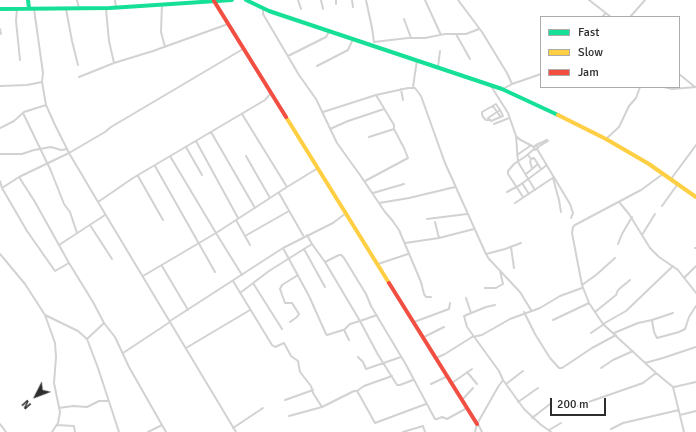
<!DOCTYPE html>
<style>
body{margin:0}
#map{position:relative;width:696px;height:432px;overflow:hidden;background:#fff;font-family:Signika,sans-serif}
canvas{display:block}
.legend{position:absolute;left:540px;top:16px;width:140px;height:72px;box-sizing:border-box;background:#fff;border:1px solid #ababab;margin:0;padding:5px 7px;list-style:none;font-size:12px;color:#2d2d2d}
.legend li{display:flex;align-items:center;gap:8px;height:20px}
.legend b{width:20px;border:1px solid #ababab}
.north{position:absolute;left:16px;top:376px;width:40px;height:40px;-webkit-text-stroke:3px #fff;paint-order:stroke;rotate:228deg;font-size:11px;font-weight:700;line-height:16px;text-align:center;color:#2d2d2d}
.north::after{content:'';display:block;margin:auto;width:14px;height:18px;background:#2d2d2d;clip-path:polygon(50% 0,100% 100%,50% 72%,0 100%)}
.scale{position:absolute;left:550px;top:398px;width:56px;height:18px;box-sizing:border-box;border:2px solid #2d2d2d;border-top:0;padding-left:5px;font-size:12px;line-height:14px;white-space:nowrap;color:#2d2d2d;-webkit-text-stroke:3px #fff;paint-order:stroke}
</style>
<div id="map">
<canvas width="696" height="432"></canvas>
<ul class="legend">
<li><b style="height:5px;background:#16e098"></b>Fast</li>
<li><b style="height:5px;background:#ffcf43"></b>Slow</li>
<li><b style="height:5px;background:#f24e42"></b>Jam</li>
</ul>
<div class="north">N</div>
<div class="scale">200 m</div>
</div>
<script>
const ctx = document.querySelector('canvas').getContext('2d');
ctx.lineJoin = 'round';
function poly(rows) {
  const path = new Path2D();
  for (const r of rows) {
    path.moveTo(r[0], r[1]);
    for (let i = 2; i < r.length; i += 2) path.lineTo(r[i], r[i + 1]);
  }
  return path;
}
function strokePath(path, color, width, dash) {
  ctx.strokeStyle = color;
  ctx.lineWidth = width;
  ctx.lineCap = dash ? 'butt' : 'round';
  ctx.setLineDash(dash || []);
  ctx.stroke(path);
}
const street = poly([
 [77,0,79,8],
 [115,0,116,7],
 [298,0,301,9],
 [321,0,323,9],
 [336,0,336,4],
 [352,0,353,7],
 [366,0,372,28,374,42],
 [425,0,441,35],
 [458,0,482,32,507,73,512,84],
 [589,0,611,17],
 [162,4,161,32,165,47],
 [263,8,263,14,299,75,316,99,337,143,360,175,385,212,392,220,399,230,421,282,424,294,426,297,431,297],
 [17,9,16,21,20,60],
 [34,9,43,73,42,82,46,105,55,125,69,153,98,202,236,432],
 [66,9,72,41,78,65],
 [106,9,109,41,114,63],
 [602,17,606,13],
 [630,17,645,0],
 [404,19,411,38],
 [0,29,1,34],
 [456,34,470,59],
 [374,42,408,38,425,38,445,34,466,34,479,29],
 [288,56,326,37,330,30],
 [317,66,348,50,353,39],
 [438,67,440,51],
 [679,74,695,87],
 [79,77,114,63,153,51,228,24],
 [0,86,27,85,42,82],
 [491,86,508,113,516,136,519,139,534,147,535,150,538,148,536,145,534,147],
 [413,87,417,60],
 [664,87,672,89,696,87],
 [401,89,403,100],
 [503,89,512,84,541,74],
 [493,106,500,116],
 [323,112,376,95,408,88,415,88,421,96,445,163,486,254,489,259,520,292,531,310],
 [23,113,51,171,64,204,70,212,77,233],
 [242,114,287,187,318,168],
 [489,120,486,120,483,117,482,114,482,112,496,104,500,110,503,116,491,121,488,118,500,110],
 [494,124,509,118],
 [0,128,14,121,24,112,46,105],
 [330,129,348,121,384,109],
 [211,132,255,208],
 [516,136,518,162,535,190],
 [369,137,394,129],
 [606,139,619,127,629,106,636,98,640,87],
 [196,141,238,218],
 [536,145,547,140,548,141,538,147],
 [186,147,202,175],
 [537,149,570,204,573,213,571,218],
 [0,154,22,154,34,150,51,147,61,150,67,149],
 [517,155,530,146],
 [528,155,531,159,530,162,532,168],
 [246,156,270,198],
 [531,159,534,158,541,169],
 [155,166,215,272],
 [526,174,538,164],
 [663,174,641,190,575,225,573,227,572,233,582,285,589,303,603,324,656,373,673,387,684,432],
 [138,176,163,220],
 [19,177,35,202,69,263],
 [553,178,559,200,561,212],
 [671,179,696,145],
 [0,181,2,188,27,231,55,271,69,263,93,302,104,323,87,339],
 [365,181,408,158,404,148,394,129,394,125,376,95],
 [522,183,529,194],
 [2,188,19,177,69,153,105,132,111,127,243,49],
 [507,192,520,185,547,165],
 [279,193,304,237],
 [373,193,404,184],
 [523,197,508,174,508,171,514,164,526,156,534,149],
 [98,202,133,178,265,100,271,93],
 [619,202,629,214,650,248,659,257,678,270,696,293],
 [379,203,409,198,455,187],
 [515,203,554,177],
 [662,206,677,185],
 [427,219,467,214],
 [236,220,250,245],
 [435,222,439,238],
 [90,225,112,259],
 [307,235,312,244,325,262,339,255,341,255,344,258,366,294,371,306,405,363,435,419,437,419,442,417,447,419,467,408],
 [642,235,655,214],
 [245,236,289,211],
 [405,243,439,238,474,229],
 [618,244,622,234,632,217],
 [59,245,105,215],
 [511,247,514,268],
 [283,248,309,296,326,334,327,335,343,330],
 [695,248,696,248],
 [304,249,325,287],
 [0,254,25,284,45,315,55,343,56,357,54,383,60,412,58,423,52,432],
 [486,254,505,249,521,243],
 [325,262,360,321,377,315],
 [378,264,408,254],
 [162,266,188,310],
 [242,275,216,233,287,187],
 [143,276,216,233,170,156],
 [684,278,696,266],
 [233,281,272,345,275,347,284,343,291,356,298,361,300,372,311,386,313,393,322,407],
 [253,283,282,329],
 [582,285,596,275,615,258],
 [485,288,496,288,503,284,500,271],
 [240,293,269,271,312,244],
 [466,298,471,313],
 [495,305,486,307,464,316,467,327,499,371,503,380,524,409,540,424,551,432],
 [524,312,535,334,550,358,559,368,562,368,592,348,616,335],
 [595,312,616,295,618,290,630,280],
 [45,315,78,331,87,339,98,368,119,432],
 [553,320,589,303],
 [652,320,673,313],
 [170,321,283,248,333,223,346,213],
 [290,322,297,317,299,314,292,303,285,303,280,289,282,285,298,275],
 [414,322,449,309,450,303],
 [104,323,115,337,129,367,166,432],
 [603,324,626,311,673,266],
 [591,333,604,324],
 [614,333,638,323,652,320,654,332,657,338,679,332,685,329,689,317,696,306],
 [424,337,444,327],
 [349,340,344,330,350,324,360,321,377,353,397,385,400,385,413,380],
 [186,348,250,310],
 [123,353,170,322],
 [358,357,363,362,366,369,401,357],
 [436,358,445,354,472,337,482,335,510,319,540,308,560,296,582,288],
 [645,363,663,358,696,347],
 [601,368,613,360,633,351],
 [467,372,477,384],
 [452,383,472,369],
 [431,384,448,376],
 [506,384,523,371],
 [674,387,696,382],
 [357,391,364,386,392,376],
 [285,400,313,390],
 [462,400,473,388],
 [518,402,538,388],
 [577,406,643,383,656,373],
 [59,408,73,406,87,407,99,401,109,401],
 [680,415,696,411],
 [289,416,322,407,354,391,357,391,360,396,375,423,426,404],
 [532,418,550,404],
 [0,424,6,432],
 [478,424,482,432],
 [57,425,74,426,75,432],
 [233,428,263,408],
 [611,429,623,423,679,410],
 [549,430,561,423],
 [148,432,162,425],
 [403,432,423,426,425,432],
 [475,432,477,424,498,387,503,380]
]);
const fast = poly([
 [28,0,29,8],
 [246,0,269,11,502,89,558,115],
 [0,9,110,8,232,0]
]);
const slow = poly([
 [558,115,606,139,649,164,696,197],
 [286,117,389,283]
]);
const jam = poly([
 [214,1,286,117],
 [389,283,477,424]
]);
strokePath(street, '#d2d2d2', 2);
strokePath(fast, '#16e098', 4);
strokePath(slow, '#ffcf43', 4);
strokePath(jam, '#f24e42', 4);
</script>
